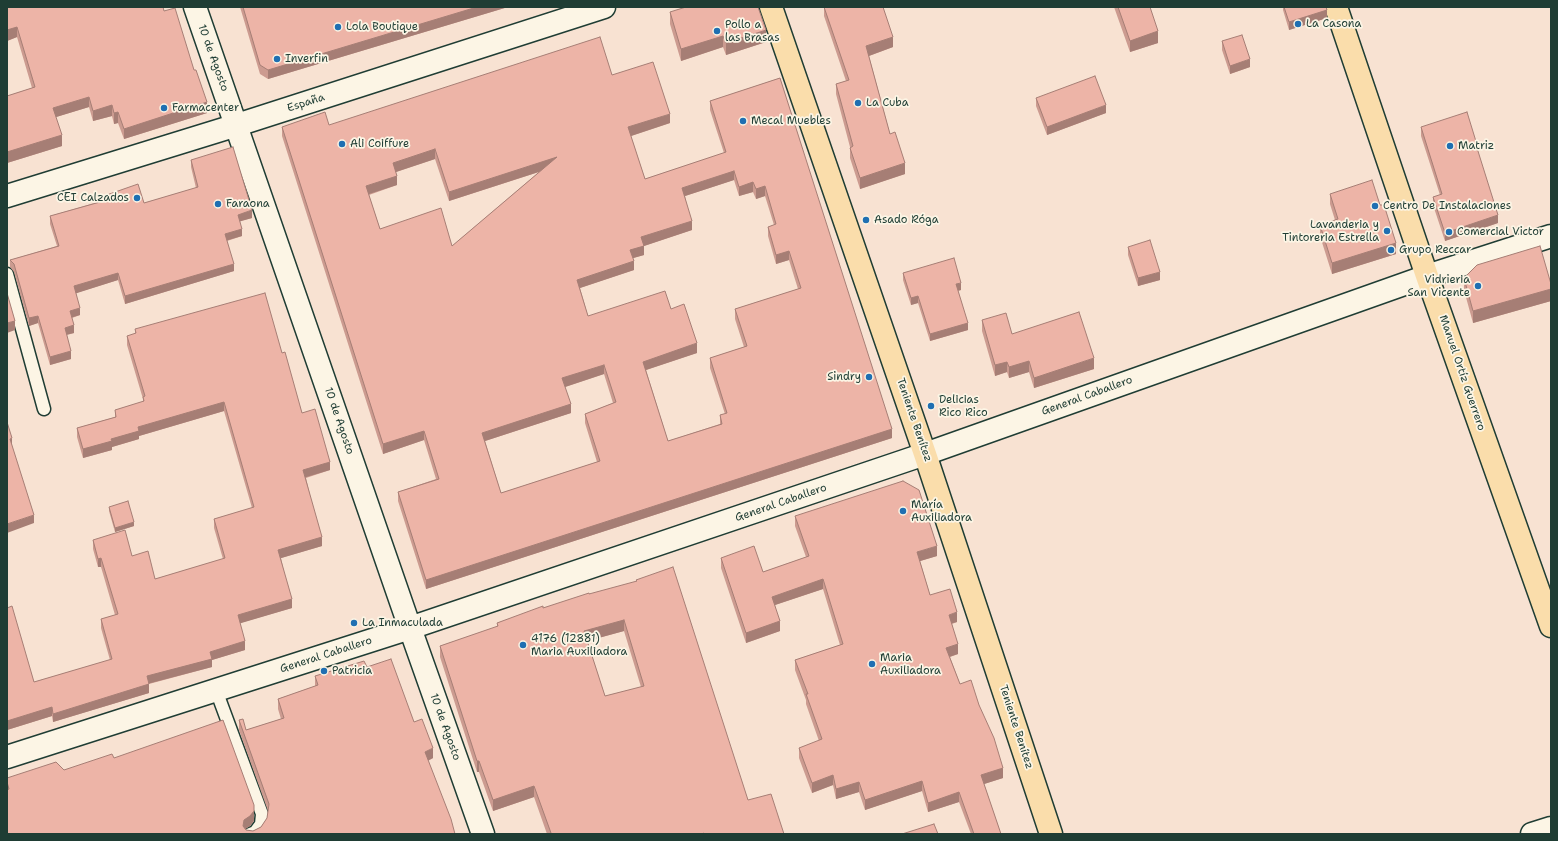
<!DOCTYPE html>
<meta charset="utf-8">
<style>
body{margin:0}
#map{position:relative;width:1558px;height:841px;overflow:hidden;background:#f8e2d2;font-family:"Shantell Sans",sans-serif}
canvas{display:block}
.frame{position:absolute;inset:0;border:8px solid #1f3d34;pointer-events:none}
</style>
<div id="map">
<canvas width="1558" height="841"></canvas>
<div class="frame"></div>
</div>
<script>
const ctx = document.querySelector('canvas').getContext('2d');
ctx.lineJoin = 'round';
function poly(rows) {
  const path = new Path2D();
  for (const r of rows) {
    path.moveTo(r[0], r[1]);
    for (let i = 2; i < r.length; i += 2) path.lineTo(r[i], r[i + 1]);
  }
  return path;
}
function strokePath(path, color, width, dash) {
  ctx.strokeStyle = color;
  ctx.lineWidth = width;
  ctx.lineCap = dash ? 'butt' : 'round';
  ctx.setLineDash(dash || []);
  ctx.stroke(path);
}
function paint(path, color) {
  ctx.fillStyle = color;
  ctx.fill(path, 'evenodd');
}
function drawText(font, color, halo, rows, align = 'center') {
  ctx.font = font + ' "Shantell Sans",sans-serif';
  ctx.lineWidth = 3.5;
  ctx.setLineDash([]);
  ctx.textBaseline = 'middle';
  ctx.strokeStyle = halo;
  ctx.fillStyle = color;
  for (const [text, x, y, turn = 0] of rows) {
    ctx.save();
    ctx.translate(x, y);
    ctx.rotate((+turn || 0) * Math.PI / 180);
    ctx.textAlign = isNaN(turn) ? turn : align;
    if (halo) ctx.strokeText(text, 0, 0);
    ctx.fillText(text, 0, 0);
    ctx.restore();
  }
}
const service = poly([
 [7,274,44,409],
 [216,690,262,814,261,824,255,832,250,834]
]);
const minor = poly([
 [195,7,410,628,483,834],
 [7,196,237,125,604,7],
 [7,757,410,628,925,454],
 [1532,834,1551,828]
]);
const tertiary = poly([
 [925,454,1427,276,1551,236]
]);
const primary = poly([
 [771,7,925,454,1051,834],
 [1336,7,1427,276,1551,626]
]);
const wall = poly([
 [7,7,164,11,207,113,124,139,118,123,114,124,112,116,93,121,89,107,56,117,62,146,7,163,7,96,32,88,17,37,7,41],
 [240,7,508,7,268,79,260,74],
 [824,7,883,7,893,47,869,56,890,134,905,174,860,189,850,158,850,147,836,94,836,84,846,81,824,16],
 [1114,7,1150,7,1158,43,1130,52],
 [1283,7,1326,7,1327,18,1289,30,1283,10],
 [670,12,766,42,726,55,723,47,681,61,670,24],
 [1222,41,1250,67,1230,74,1222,50],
 [612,75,670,123,631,136,645,179,724,153,710,110,710,101,780,78,892,438,426,589,398,501,398,492,436,479,424,440,383,454,282,136,282,127,329,125],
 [435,159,449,201,539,172,452,246,380,229,369,195,397,185,396,172],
 [734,180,739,196,753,192,756,199,765,196,774,225,768,227,768,236,776,264,789,260,798,289,735,309,735,319,744,347,710,358,710,368,725,414,720,415,720,424,668,441,646,370,697,353,671,309,588,316,580,288,634,270,633,258,644,255,644,246,692,230,685,196],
 [604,374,613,403,585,414,585,423,597,462,501,493,485,441,571,413,565,387],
 [1036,98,1106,113,1047,135,1036,106],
 [1421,127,1478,153,1498,223,1445,241,1433,205,1433,197,1440,195,1421,136],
 [191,160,252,218,240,221,242,236,227,241,234,271,125,304,118,280,76,293,80,315,72,318,74,333,67,335,71,359,50,365,38,323,29,326,14,272,10,267,10,260,57,246,50,224,50,216,98,202,98,198,144,203,196,188,191,167],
 [1330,194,1380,205,1396,254,1332,274,1320,236,1320,225,1335,220,1330,204],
 [1128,247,1160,280,1138,286,1128,255],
 [903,273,961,290,958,291,968,330,930,341,918,303,911,305,903,280],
 [1464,278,1551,284,1551,301,1473,323,1464,290],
 [982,320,1012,334,1094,369,1034,388,1029,372,1009,378,1007,372,995,376,982,331],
 [135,329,282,353,302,413,330,470,306,478,322,546,281,558,292,608,240,623,245,650,212,660,212,667,149,684,149,693,53,722,52,716,7,730,7,608,34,682,110,660,101,628,101,619,115,615,101,567,98,567,93,549,93,540,132,556,155,579,223,559,214,528,214,519,252,508,224,411,139,436,139,439,112,447,112,450,83,458,77,437,77,428,115,417,115,410,143,402,143,399,127,345,127,336,135,334],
 [109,507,134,526,115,532,109,511],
 [795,516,937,556,920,561,930,595,957,622,952,624,958,654,950,657,960,684,979,705,1003,778,984,784,1001,834,971,834,959,802,928,812,922,791,865,810,859,792,836,799,833,785,812,793,799,758,799,748,819,741,806,704,806,700,795,670,795,660,840,645,823,589,775,605,780,631,746,643,721,568,721,558,763,572,806,557,795,526],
 [636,580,748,800,784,834,547,834,534,797,493,811,479,772,477,772,440,657,440,646,497,627,497,623,543,608,636,582],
 [624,631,641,687,605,696,587,641],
 [367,667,414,722,433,758,428,761,455,834,7,834,7,778,64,770,114,758,254,815,254,821,250,826,245,829,246,830,253,831,261,827,267,818,268,811,239,730,239,720,246,730,281,719,278,709,278,699,315,686,315,676]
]);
const shadedWall = poly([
 [477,7,508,7,268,79,268,70],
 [1327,10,1327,18,1289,30,1289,22],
 [17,27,17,37,7,41,7,30],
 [766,30,766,42,726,55,726,43],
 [1158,31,1158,43,1130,52,1130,41],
 [723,36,723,47,681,61,681,49],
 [893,37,893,47,866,57,866,46],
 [1250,59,1250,67,1230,74,1230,66],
 [89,97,89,107,53,118,53,108],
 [207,102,207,113,124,139,124,129],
 [112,105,112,116,93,121,93,111],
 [1106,105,1106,113,1047,135,1047,127],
 [118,112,118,123,114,124,114,113],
 [670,114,670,123,628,137,628,127],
 [62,135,62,146,7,163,7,152],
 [435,149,435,159,393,173,393,163],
 [557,157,557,166,449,201,449,192],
 [905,163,905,174,860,189,860,178],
 [734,171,734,180,682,197,682,188],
 [397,176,397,185,366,195,366,186],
 [753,182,753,192,739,196,739,187],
 [765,186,765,196,756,199,756,189],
 [252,210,252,218,238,222,238,215],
 [1498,215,1498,223,1445,241,1445,233],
 [692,221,692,230,644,246,644,255,630,259,630,250,641,237],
 [242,229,242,236,225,241,225,234],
 [1396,243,1396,254,1332,274,1332,263],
 [789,251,789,260,776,264,776,255],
 [634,261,634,270,577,289,577,280],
 [234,264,234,271,125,304,125,296],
 [1160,272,1160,280,1138,286,1138,278],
 [118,273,118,280,74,294,74,286],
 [961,283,961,290,956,291,956,284],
 [1551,289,1551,301,1473,323,1473,311],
 [918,296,918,303,911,305,911,298],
 [80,308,80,315,70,318,70,311],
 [38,316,38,323,29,326,29,318],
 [15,321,15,330,7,333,7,323],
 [968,323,968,330,930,341,930,334],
 [74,325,74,333,65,335,65,328],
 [697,343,697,353,643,371,643,362],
 [71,351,71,359,50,365,50,357],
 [1094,358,1094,369,1034,388,1034,378],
 [1029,361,1029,372,1009,378,1009,367],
 [1007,362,1007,372,995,376,995,365],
 [604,365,604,374,562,388,562,378],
 [224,402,224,411,139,436,139,439,112,447,112,450,83,458,83,449,111,439,138,427],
 [571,404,571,413,482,442,482,433],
 [892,429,892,438,426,589,426,580],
 [424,431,424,440,383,454,383,444],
 [12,438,12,447,10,439],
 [330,462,330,470,303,478,303,470],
 [34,515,34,523,7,533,7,524],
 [134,522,134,526,115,532,115,528],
 [322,537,322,546,278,559,278,550],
 [937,546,937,556,917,562,917,552],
 [101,558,101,567,98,567,98,559],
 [823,579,823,589,772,606,772,597],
 [292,599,292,608,238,624,238,615],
 [957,612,957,622,949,624,949,615],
 [624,620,624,631,584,642,584,631],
 [780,621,780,631,746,643,746,633],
 [245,641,245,650,212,660,212,667,147,684,147,676,210,652],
 [958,644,958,654,946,658,946,648],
 [149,684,149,693,53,722,53,714],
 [52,707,52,716,7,730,7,721],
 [433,748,433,758,425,762,425,752],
 [477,761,479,761,479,772,477,772],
 [1003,768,1003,778,981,785,981,775],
 [833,775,833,785,812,793,812,783],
 [922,781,922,791,865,810,865,800],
 [859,782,859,792,836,799,836,789],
 [534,786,534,797,493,811,493,800],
 [959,792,959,802,928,812,928,803],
 [254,805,254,821,250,826,244,830,243,826,244,820]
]);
const building = poly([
 [7,7,163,7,164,11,175,8,194,70,196,70,207,102,124,129,118,112,114,113,112,105,93,111,89,97,53,108,62,135,7,152,7,96,35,87,17,27,7,30,7,7],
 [243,7,477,7,268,70,260,65,243,7],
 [686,7,758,7,766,30,726,43,723,36,681,49,670,12,686,7],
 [824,7,883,7,893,37,866,46,890,134,895,132,905,163,860,178,850,148,853,146,836,84,849,80,824,7],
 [1118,7,1150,7,1158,31,1130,41,1118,7],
 [1284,7,1326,7,1327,10,1289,22,1284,7],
 [1242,35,1250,59,1230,66,1222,41,1242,35],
 [600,37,612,75,653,62,670,114,628,127,645,179,726,152,710,101,780,78,892,429,426,580,398,492,439,479,424,431,383,444,282,127,325,112,329,125,600,37],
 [435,149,449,192,557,157,452,246,441,208,380,229,366,186,397,176,393,163,435,149],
 [734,171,739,187,753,182,756,189,765,186,776,224,768,227,776,255,789,251,801,288,735,309,747,346,710,358,727,413,720,415,722,424,668,441,643,362,697,343,684,304,671,309,665,291,588,316,577,280,634,261,630,250,644,246,641,237,692,221,682,188,734,171],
 [604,365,616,402,585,414,600,461,501,493,482,433,571,404,562,378,604,365],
 [1095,76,1106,105,1047,127,1036,98,1095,76],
 [1467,112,1478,148,1477,148,1498,215,1445,233,1433,197,1442,194,1421,127,1467,112],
 [233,147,252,210,238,215,242,229,225,234,234,264,125,296,118,273,74,286,80,308,70,311,74,325,65,328,71,351,50,357,38,316,29,318,14,264,10,260,59,246,50,216,100,202,98,198,138,184,144,203,198,187,191,160,233,147],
 [1372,180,1380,205,1384,205,1396,243,1332,263,1320,225,1338,219,1330,194,1372,180],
 [1150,240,1160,272,1138,278,1128,247,1150,240],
 [1540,246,1551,284,1551,289,1473,311,1464,278,1477,265,1540,246],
 [954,258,961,283,956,284,968,323,930,334,918,296,911,298,903,273,954,258],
 [7,293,15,321,7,323,7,293],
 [265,293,282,353,285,352,302,413,315,409,330,462,303,470,322,537,278,550,292,599,238,615,245,641,210,652,212,659,147,676,149,684,53,714,52,707,7,721,7,608,12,606,34,682,112,659,101,619,118,614,101,558,98,559,93,540,125,530,132,556,148,551,155,579,225,558,214,519,254,507,224,402,138,427,139,431,111,439,112,441,83,449,77,428,116,417,115,410,144,401,143,397,145,396,127,336,136,333,135,329,265,293],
 [1079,312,1094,358,1034,378,1029,361,1009,367,1007,362,995,365,982,320,1006,313,1012,334,1079,312],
 [7,422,12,438,10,439,34,515,7,524,7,422],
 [903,481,919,490,937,546,917,552,930,595,950,589,957,612,949,615,958,644,946,648,960,684,971,680,979,705,994,738,1003,768,981,775,1001,834,974,834,959,792,928,803,922,781,865,800,859,782,836,789,833,775,812,783,799,748,822,739,806,694,808,694,795,660,843,644,823,579,772,597,780,621,746,633,721,558,754,546,763,572,809,556,795,516,903,481],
 [128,501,134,522,115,528,109,507,128,501],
 [673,567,748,800,771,794,784,834,704,834,704,833,702,834,548,834,551,833,534,786,493,800,479,761,477,761,440,646,498,626,497,623,543,606,543,608,589,593,589,594,637,581,636,580,673,567],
 [624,620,644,686,605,696,584,631,624,620],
 [391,659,414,722,422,719,433,748,425,752,451,819,455,834,7,834,7,790,9,789,7,782,7,778,56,762,64,770,112,754,114,758,223,720,254,805,254,811,250,816,244,820,243,826,246,830,253,831,261,827,267,818,269,804,239,720,243,719,246,730,284,718,278,699,318,685,315,676,364,661,367,667,391,659],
 [934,824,938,834,902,834,934,824]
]);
const markers = [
 [1298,24,4,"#1f6fb2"],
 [338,27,4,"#1f6fb2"],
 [717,31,4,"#1f6fb2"],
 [277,59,4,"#1f6fb2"],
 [858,103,4,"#1f6fb2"],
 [164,108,4,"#1f6fb2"],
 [743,121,4,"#1f6fb2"],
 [342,144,4,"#1f6fb2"],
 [1450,146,4,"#1f6fb2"],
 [137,198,4,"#1f6fb2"],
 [218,204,4,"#1f6fb2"],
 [1375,206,4,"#1f6fb2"],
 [866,220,4,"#1f6fb2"],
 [1387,231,4,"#1f6fb2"],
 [1449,232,4,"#1f6fb2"],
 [1391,250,4,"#1f6fb2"],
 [1478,286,4,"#1f6fb2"],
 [869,377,4,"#1f6fb2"],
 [931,406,4,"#1f6fb2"],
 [903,511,4,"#1f6fb2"],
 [354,623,4,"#1f6fb2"],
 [523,645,4,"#1f6fb2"],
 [872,664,4,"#1f6fb2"],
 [324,671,4,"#1f6fb2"]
];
const poiNames = [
 ["La Casona",1306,24],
 ["Pollo a",725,25],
 ["las Brasas",725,38],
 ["Lola Boutique",346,27],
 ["Inverfin",285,59],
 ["La Cuba",866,103],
 ["Farmacenter",172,108],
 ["Mecal Muebles",751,121],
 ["Ali Coiffure",350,144],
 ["Matriz",1458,146],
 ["CEI Calzados",129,198,"right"],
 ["Faraona",226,204],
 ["Centro De Instalaciones",1383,206],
 ["Asado Róga",874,220],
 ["Lavanderia y",1379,225,"right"],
 ["Tintoreria Estrella",1379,238,"right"],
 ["Comercial Victor",1457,232],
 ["Grupo Reccar",1399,250],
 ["Vidrieria",1470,280,"right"],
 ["San Vicente",1470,293,"right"],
 ["Sindry",861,377,"right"],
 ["Delicias",939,400],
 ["Rico Rico",939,413],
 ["María",911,505],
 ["Auxiliadora",911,518],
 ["La Inmaculada",362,623],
 ["4176 (12881)",531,639],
 ["Maria Auxiliadora",531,652],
 ["Maria",880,658],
 ["Auxiliadora",880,671],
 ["Patricia",332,671]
];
const streetNames = [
 ["10 de Agosto",213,58,70],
 ["España",306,103,-18],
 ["Manuel Ortíz Guerrero",1462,373,71],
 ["General Caballero",1087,396,-20],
 ["Teniente Benítez",914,420,71],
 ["10 de Agosto",339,421,71],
 ["General Caballero",781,503,-19],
 ["General Caballero",326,655,-18],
 ["10 de Agosto",445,727,70],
 ["Teniente Benítez",1016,727,72]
];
strokePath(service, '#1f3d34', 15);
strokePath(minor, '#1f3d34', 25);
strokePath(tertiary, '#1f3d34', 25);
strokePath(primary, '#1f3d34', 25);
strokePath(service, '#fcf5e5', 12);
strokePath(minor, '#fcf5e5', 22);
strokePath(tertiary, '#fcf5e5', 22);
strokePath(primary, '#faddab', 22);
paint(wall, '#cc9b90');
paint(shadedWall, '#a67e75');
paint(building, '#edb4a7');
strokePath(building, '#a67e75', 1);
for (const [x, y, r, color] of markers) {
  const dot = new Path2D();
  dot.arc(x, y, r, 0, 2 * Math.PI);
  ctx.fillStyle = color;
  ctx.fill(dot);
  strokePath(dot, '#fcf5e5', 1.5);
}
drawText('11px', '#1f3d34', '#fcf5e5', poiNames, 'left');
drawText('11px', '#1f3d34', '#fcf5e5', streetNames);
</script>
